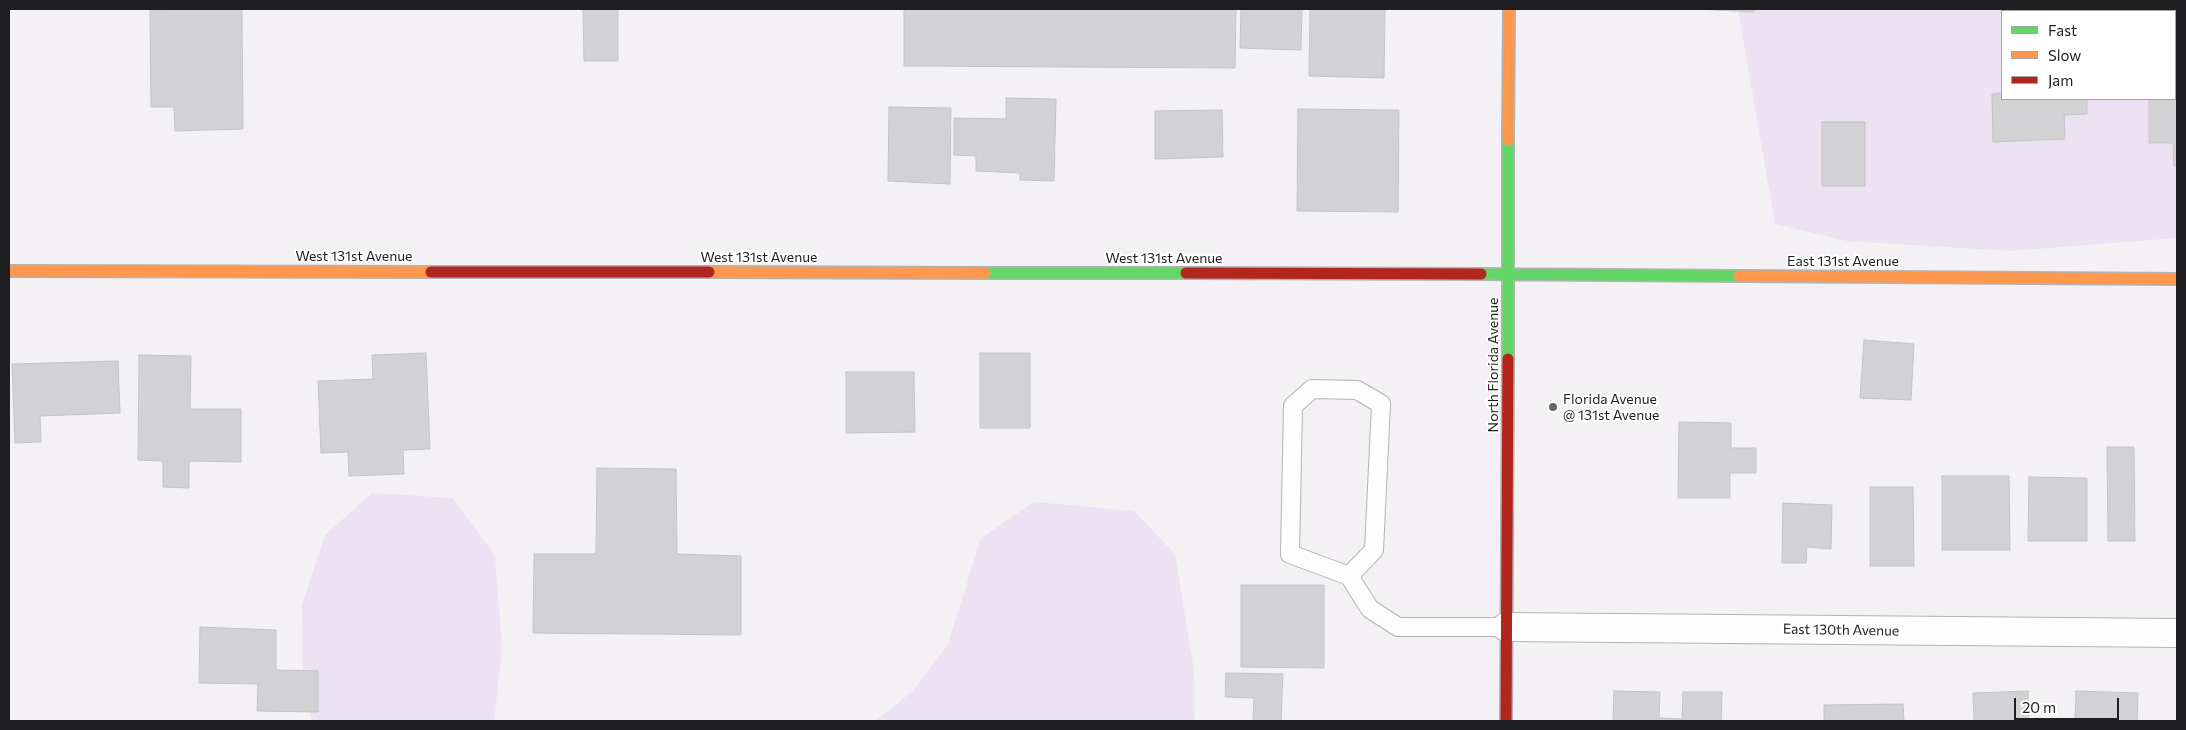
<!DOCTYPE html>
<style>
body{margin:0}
#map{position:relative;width:2186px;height:730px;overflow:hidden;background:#f3f1f4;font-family:Commissioner,sans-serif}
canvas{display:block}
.frame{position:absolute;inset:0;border:10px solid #1e1d1f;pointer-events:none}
.legend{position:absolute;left:2001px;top:10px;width:175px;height:90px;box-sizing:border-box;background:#fff;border:1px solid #a5a5a5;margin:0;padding:6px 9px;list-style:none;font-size:15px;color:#1e1d1f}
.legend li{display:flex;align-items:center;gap:10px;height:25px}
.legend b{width:25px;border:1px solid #a5a5a5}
.scale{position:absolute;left:2014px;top:698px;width:105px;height:22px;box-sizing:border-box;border:2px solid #1e1d1f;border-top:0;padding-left:6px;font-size:15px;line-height:18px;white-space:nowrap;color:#1e1d1f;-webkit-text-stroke:4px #fff;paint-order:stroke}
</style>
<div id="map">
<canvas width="2186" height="730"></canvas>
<div class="frame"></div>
<ul class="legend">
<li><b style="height:6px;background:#63d668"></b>Fast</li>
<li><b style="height:6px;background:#ff974d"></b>Slow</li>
<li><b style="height:6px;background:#b3261e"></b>Jam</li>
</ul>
<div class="scale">20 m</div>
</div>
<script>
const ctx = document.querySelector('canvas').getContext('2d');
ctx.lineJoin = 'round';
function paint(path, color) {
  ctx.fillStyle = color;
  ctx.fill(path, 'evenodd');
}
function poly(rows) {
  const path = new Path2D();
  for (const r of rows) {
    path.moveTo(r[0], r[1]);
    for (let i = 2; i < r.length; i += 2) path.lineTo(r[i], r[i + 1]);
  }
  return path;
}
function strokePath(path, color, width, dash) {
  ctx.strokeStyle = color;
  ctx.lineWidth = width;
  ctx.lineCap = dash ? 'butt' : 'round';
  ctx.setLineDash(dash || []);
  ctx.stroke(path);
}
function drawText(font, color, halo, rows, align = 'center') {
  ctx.font = font + ' Commissioner,sans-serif';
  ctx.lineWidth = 4;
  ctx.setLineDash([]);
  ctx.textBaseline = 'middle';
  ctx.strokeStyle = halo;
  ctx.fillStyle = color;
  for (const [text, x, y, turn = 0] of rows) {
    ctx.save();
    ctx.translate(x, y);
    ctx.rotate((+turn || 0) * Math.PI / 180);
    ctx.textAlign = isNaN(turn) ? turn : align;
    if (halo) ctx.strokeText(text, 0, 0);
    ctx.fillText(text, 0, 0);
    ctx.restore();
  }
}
const green = poly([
 [1738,9,2177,9,2177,238,2010,251,1847,241,1775,224],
 [2002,11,2175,11,2175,99,2002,99],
 [372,493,453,498,495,556,502,649,494,721,312,721,303,681,302,605,325,535],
 [1034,502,1134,511,1175,554,1194,670,1195,721,875,721,913,691,948,644,981,538]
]);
const building = poly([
 [242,9,243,129,175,131,174,107,151,107,150,10,242,9],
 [583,9,618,9,618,61,584,61,583,9],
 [904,9,1236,9,1235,68,904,66,904,9],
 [1241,9,1302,9,1301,50,1240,48,1241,9],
 [1310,9,1385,9,1384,78,1309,76,1310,9],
 [1695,9,1754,9,1754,12,1695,9],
 [2002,93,2002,99,2087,99,2087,114,2064,115,2065,139,1993,142,1992,94,2002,93],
 [2175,97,2177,97,2177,166,2174,166,2173,143,2149,143,2149,99,2175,99,2175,97],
 [1006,98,1056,99,1054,181,1020,180,1020,173,976,171,976,156,954,155,954,118,1006,119,1006,98],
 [889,107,951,108,950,184,888,181,889,107],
 [1298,109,1399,110,1398,212,1297,211,1298,109],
 [1222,110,1223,157,1155,159,1155,111,1222,110],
 [1822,122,1865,122,1865,186,1822,186,1822,122],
 [1864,340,1914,344,1911,400,1860,398,1864,340],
 [426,353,430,449,403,450,404,474,349,476,348,452,321,453,318,381,373,379,372,355,426,353],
 [980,353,1030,353,1030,428,980,428,980,353],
 [139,355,191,356,190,409,241,409,241,462,189,461,189,488,163,487,163,461,138,460,139,355],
 [118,361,120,413,40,416,41,442,15,443,12,364,118,361],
 [846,372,914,372,915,432,846,433,846,372],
 [1679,422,1731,423,1731,448,1756,448,1756,473,1730,473,1730,498,1678,498,1679,422],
 [2107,447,2134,447,2135,541,2108,541,2107,447],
 [597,468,676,469,677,554,741,556,741,635,533,633,534,554,596,554,597,468],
 [1942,476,2009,476,2010,550,1942,550,1942,476],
 [2029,477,2087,478,2087,541,2028,541,2029,477],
 [1870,487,1913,487,1914,566,1870,566,1870,487],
 [1783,503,1832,505,1831,549,1807,547,1806,563,1782,563,1783,503],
 [1241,585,1324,585,1324,668,1241,667,1241,585],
 [200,627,276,630,276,670,318,671,318,712,257,711,258,684,199,683,200,627],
 [1226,673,1283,674,1281,721,1253,721,1254,698,1225,697,1226,673],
 [1614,691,1660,692,1659,718,1682,719,1682,721,1613,721,1614,691],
 [2028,691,2029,721,1974,721,1973,693,2028,691],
 [2076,691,2138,693,2137,721,2075,721,2076,691],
 [1683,692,1722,692,1721,721,1682,721,1683,692],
 [1903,704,1904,721,1824,721,1824,705,1903,704]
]);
const lane = poly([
 [1349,576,1374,550,1381,404,1357,390,1312,389,1293,406,1290,554,1349,576,1370,609,1398,627,1506,627]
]);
const street = poly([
 [1506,627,2177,633]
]);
const fast = poly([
 [985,273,1186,273],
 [1481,274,1739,276],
 [1508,359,1508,140]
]);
const slow = poly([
 [1508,140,1509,9],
 [9,271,431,272],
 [709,272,985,273],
 [1739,276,2177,279]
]);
const jam = poly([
 [431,272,709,272],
 [1186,273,1481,274],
 [1506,721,1508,359]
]);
const markers = [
 [1553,407,5,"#69676a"]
];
const streetNames = [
 ["West 131st Avenue",354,256],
 ["West 131st Avenue",759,257],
 ["West 131st Avenue",1164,258],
 ["East 131st Avenue",1843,261],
 ["North Florida Avenue",1493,365,-90],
 ["East 130th Avenue",1841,630,1]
];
const poiNames = [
 ["Florida Avenue",1563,399],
 ["@ 131st Avenue",1563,415]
];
paint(green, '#ece2f3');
paint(building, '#d2d1d3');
strokePath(building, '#c4c3c5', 1);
strokePath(lane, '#b3b2b4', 20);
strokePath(street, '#b3b2b4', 30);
strokePath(fast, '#b3b2b4', 14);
strokePath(slow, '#b3b2b4', 14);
strokePath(jam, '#b3b2b4', 14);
strokePath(lane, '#fdfdfd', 18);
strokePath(street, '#fdfdfd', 28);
strokePath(fast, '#63d668', 11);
strokePath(slow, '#ff974d', 11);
strokePath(jam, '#b3261e', 11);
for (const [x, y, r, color] of markers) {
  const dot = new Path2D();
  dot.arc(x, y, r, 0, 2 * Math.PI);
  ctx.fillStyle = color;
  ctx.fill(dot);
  strokePath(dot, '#fff', 2);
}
drawText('14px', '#1e1d1f', '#fff', streetNames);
drawText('14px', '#1e1d1f', '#fff', poiNames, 'left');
</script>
